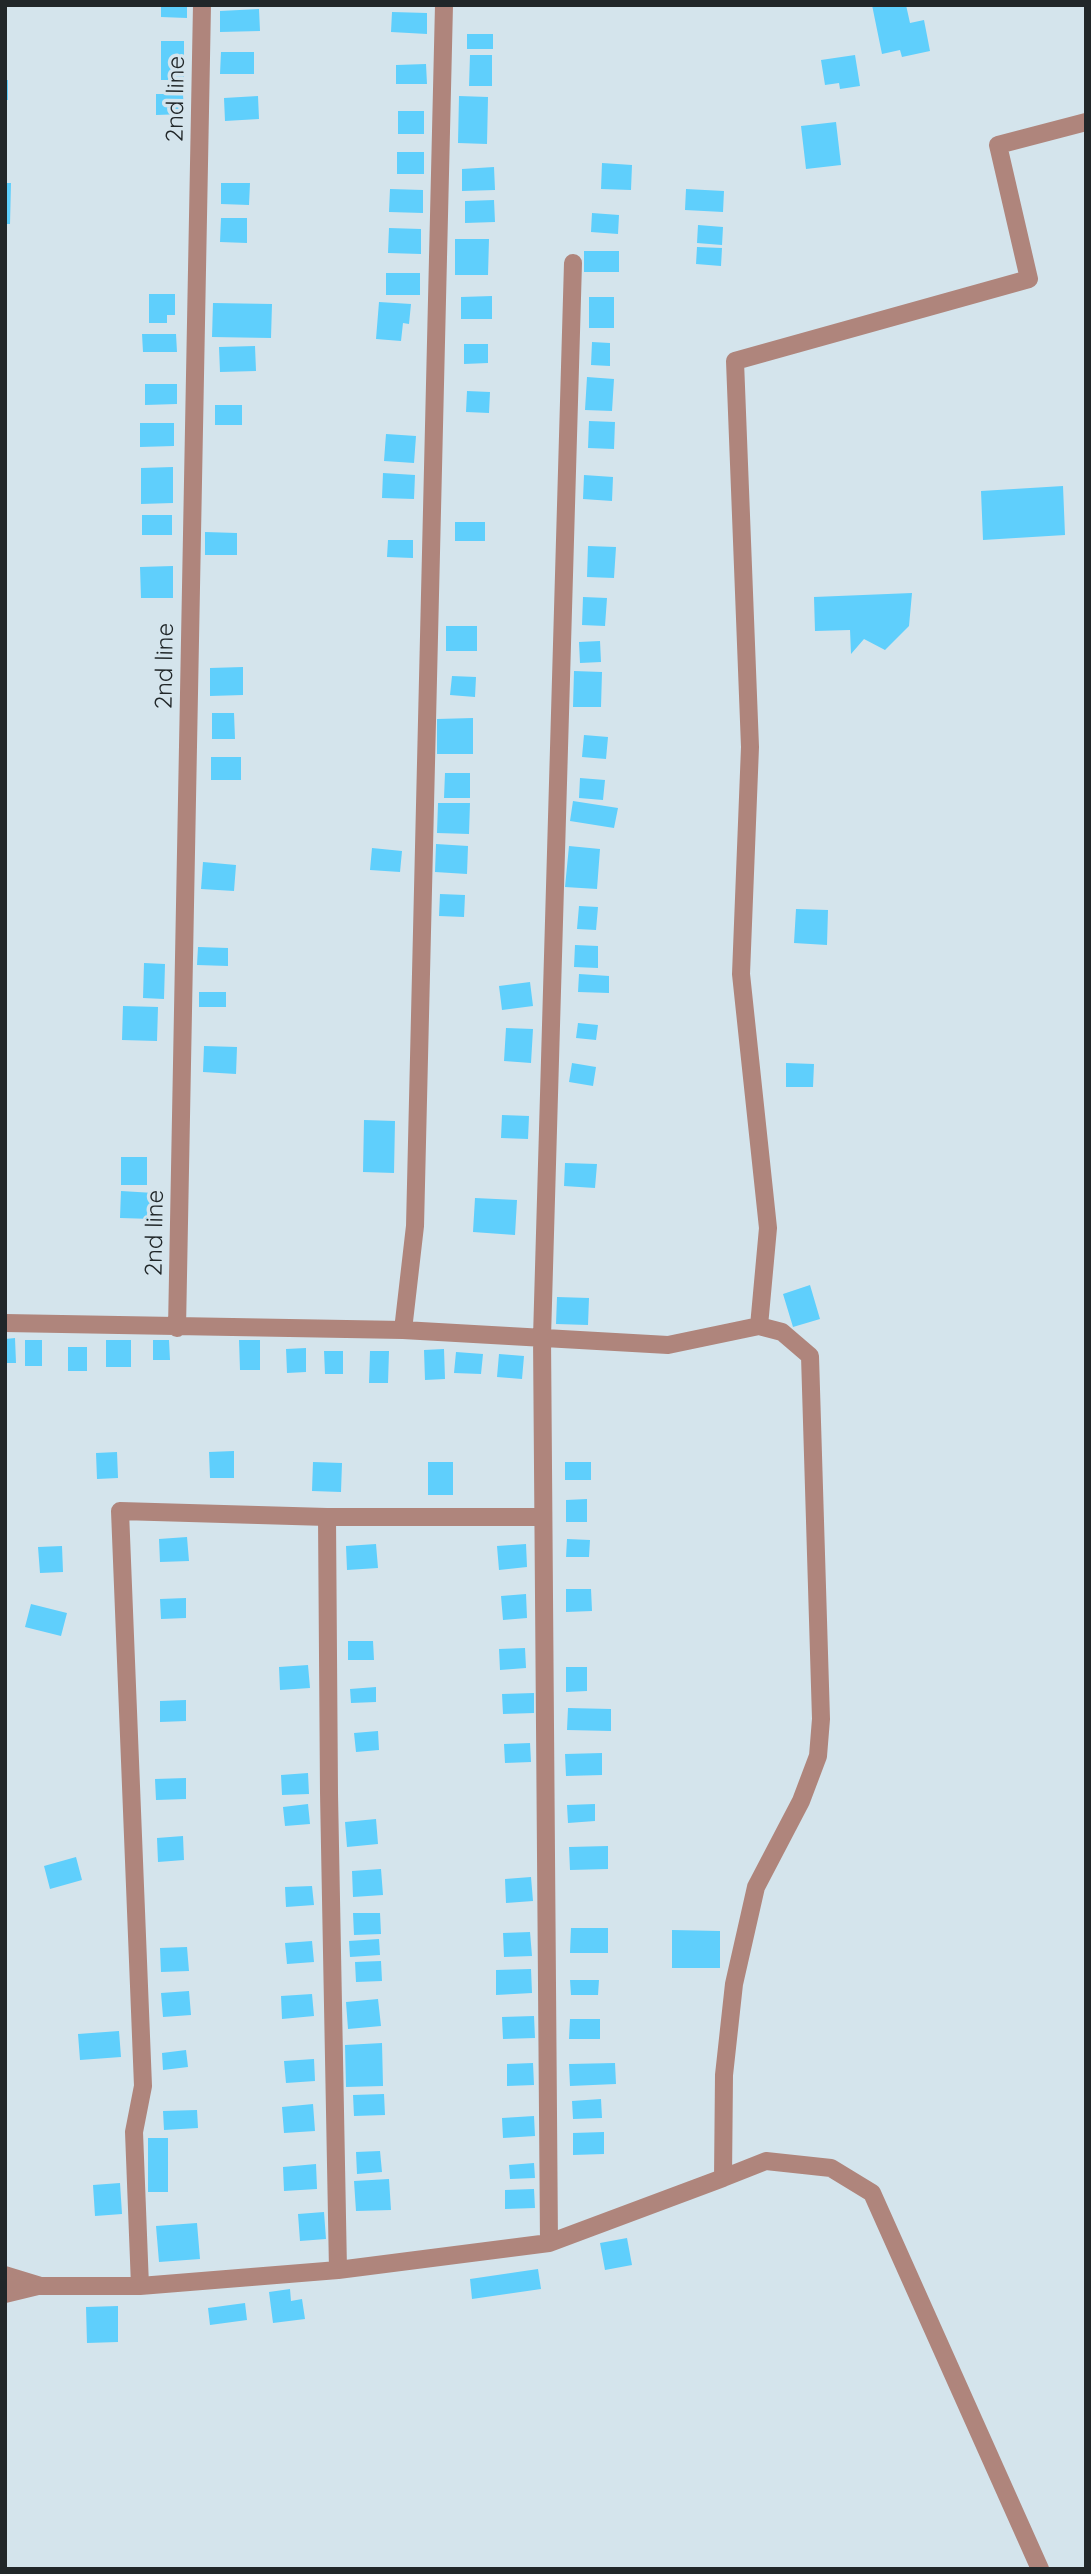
<!DOCTYPE html>
<style>
body{margin:0}
#map{position:relative;width:1091px;height:2574px;overflow:hidden;background:#d4e4ec;font-family:Quicksand,sans-serif}
canvas{display:block}
.frame{position:absolute;inset:0;border:7px solid #212729;pointer-events:none}
</style>
<div id="map">
<canvas width="1091" height="2574"></canvas>
<div class="frame"></div>
</div>
<script>
const ctx = document.querySelector('canvas').getContext('2d');
ctx.lineJoin = 'round';
function paint(path, color) {
  ctx.fillStyle = color;
  ctx.fill(path, 'evenodd');
}
function poly(rows) {
  const path = new Path2D();
  for (const r of rows) {
    path.moveTo(r[0], r[1]);
    for (let i = 2; i < r.length; i += 2) path.lineTo(r[i], r[i + 1]);
  }
  return path;
}
function strokePath(path, color, width, dash) {
  ctx.strokeStyle = color;
  ctx.lineWidth = width;
  ctx.lineCap = dash ? 'butt' : 'round';
  ctx.setLineDash(dash || []);
  ctx.stroke(path);
}
function drawText(font, color, halo, rows, align = 'center') {
  ctx.font = font + ' Quicksand,sans-serif';
  ctx.lineWidth = 7;
  ctx.setLineDash([]);
  ctx.textBaseline = 'middle';
  ctx.strokeStyle = halo;
  ctx.fillStyle = color;
  for (const [text, x, y, turn = 0] of rows) {
    ctx.save();
    ctx.translate(x, y);
    ctx.rotate((+turn || 0) * Math.PI / 180);
    ctx.textAlign = isNaN(turn) ? turn : align;
    if (halo) ctx.strokeText(text, 0, 0);
    ctx.fillText(text, 0, 0);
    ctx.restore();
  }
}
const building = poly([
 [161,5,187,5,187,18,161,17],
 [872,5,906,5,910,23,924,20,930,51,902,57,900,50,882,54],
 [259,9,260,31,220,32,220,11],
 [392,12,427,13,427,34,391,32],
 [467,34,493,34,493,49,467,49],
 [161,41,184,41,184,80,161,80],
 [221,52,254,52,254,74,220,74],
 [470,55,492,55,492,86,469,86],
 [855,55,860,86,840,89,839,83,825,85,821,60],
 [426,64,427,84,396,84,396,65],
 [5,80,8,80,8,100,5,100],
 [156,94,183,94,184,114,156,115],
 [258,96,259,119,225,121,224,98],
 [459,96,488,97,487,144,458,143],
 [398,111,424,111,424,134,398,134],
 [836,122,841,165,806,169,801,126],
 [397,152,424,152,424,174,397,174],
 [602,163,632,165,631,190,601,189],
 [494,167,495,190,462,191,462,169],
 [5,183,11,183,10,224,5,224],
 [221,183,250,183,249,205,221,204],
 [390,189,423,190,423,213,389,212],
 [686,189,724,191,723,212,685,210],
 [494,200,495,222,465,223,465,201],
 [592,213,619,215,618,234,591,232],
 [221,218,247,218,247,243,220,242],
 [698,225,723,227,722,245,697,243],
 [389,228,421,229,421,254,388,253],
 [455,239,489,239,488,275,455,275],
 [697,247,722,248,721,266,696,264],
 [584,251,619,251,619,272,584,272],
 [386,273,420,273,420,295,386,295],
 [149,294,175,294,175,315,167,315,167,323,149,323],
 [492,296,492,319,461,319,461,297],
 [589,297,614,297,614,328,589,328],
 [379,302,411,304,409,324,403,323,401,341,376,339],
 [213,303,272,304,271,338,212,337],
 [142,334,176,334,177,352,143,352],
 [592,342,610,343,610,366,591,365],
 [464,344,488,344,488,363,464,364],
 [255,346,256,371,220,372,219,347],
 [587,377,614,379,612,411,585,410],
 [145,384,177,384,177,404,145,405],
 [467,391,490,392,489,413,466,412],
 [215,405,242,405,242,425,215,425],
 [589,421,615,422,614,449,588,448],
 [140,423,174,423,174,446,140,447],
 [386,434,416,436,414,463,384,461],
 [173,467,173,503,141,504,141,468],
 [383,473,415,475,414,499,382,498],
 [584,475,613,477,612,501,583,499],
 [1063,486,1065,535,983,540,981,491],
 [142,515,172,515,172,535,142,535],
 [455,522,485,522,485,541,455,541],
 [205,532,237,533,237,555,205,555],
 [388,540,413,540,413,558,387,557],
 [588,546,616,547,614,578,587,577],
 [173,566,173,598,141,598,140,567],
 [912,593,909,626,885,650,864,639,851,654,850,630,815,631,814,597],
 [583,597,607,598,605,626,582,625],
 [446,626,477,626,477,651,446,651],
 [600,641,601,662,580,663,579,642],
 [243,667,243,695,210,696,210,668],
 [574,671,602,672,601,707,573,707],
 [452,676,476,677,475,697,450,695],
 [212,713,234,713,235,739,212,739],
 [473,718,473,754,437,754,437,719],
 [584,735,608,737,606,759,582,757],
 [211,757,241,757,241,780,211,780],
 [445,773,470,773,470,798,444,798],
 [580,778,605,780,603,800,579,798],
 [573,801,618,808,614,828,570,821],
 [438,803,470,803,469,834,437,833],
 [436,844,468,846,467,874,435,872],
 [569,846,600,849,597,889,565,887],
 [372,848,402,851,400,872,370,870],
 [203,862,236,865,234,891,201,889],
 [440,894,465,895,464,917,439,916],
 [579,906,598,907,596,930,577,929],
 [796,909,828,910,827,945,794,943],
 [575,945,598,946,598,968,574,967],
 [198,947,228,948,228,966,197,965],
 [144,963,165,964,164,999,143,998],
 [579,974,609,976,609,993,578,992],
 [530,982,533,1006,502,1010,499,986],
 [199,992,226,992,226,1007,199,1007],
 [123,1006,158,1007,157,1041,122,1040],
 [578,1023,598,1025,596,1040,576,1038],
 [506,1028,533,1029,531,1063,504,1061],
 [204,1046,237,1047,236,1074,203,1072],
 [572,1063,596,1067,593,1086,569,1082],
 [786,1063,814,1064,813,1087,786,1087],
 [502,1115,529,1116,528,1139,501,1138],
 [364,1120,395,1121,394,1173,363,1172],
 [121,1157,147,1157,147,1185,121,1185],
 [565,1163,597,1164,595,1188,564,1186],
 [121,1191,154,1193,153,1219,120,1218],
 [475,1198,517,1200,515,1235,473,1232],
 [810,1285,820,1319,793,1327,783,1294],
 [557,1297,589,1298,588,1325,556,1324],
 [15,1338,16,1363,5,1363,5,1339],
 [25,1340,42,1340,42,1366,25,1366],
 [106,1340,131,1340,131,1367,106,1367],
 [153,1340,169,1340,170,1360,153,1360],
 [239,1340,260,1340,260,1370,240,1370],
 [68,1347,87,1347,87,1371,68,1371],
 [306,1348,306,1372,287,1373,286,1349],
 [444,1349,445,1379,425,1380,424,1350],
 [324,1351,343,1351,343,1374,325,1374],
 [370,1351,389,1351,388,1383,369,1383],
 [456,1352,483,1354,481,1374,454,1373],
 [499,1354,524,1356,522,1379,497,1377],
 [234,1451,234,1478,210,1478,209,1452],
 [117,1452,118,1478,97,1479,96,1453],
 [313,1462,342,1463,341,1492,312,1491],
 [428,1462,453,1462,453,1495,428,1495],
 [565,1462,591,1462,591,1480,565,1480],
 [587,1499,587,1522,566,1522,566,1500],
 [187,1537,189,1561,160,1562,159,1539],
 [567,1539,590,1540,589,1557,566,1557],
 [376,1544,378,1568,347,1570,346,1546],
 [526,1544,527,1567,499,1570,497,1546],
 [62,1546,63,1572,40,1573,38,1547],
 [566,1589,591,1589,592,1611,566,1612],
 [526,1594,527,1618,503,1620,501,1596],
 [186,1598,186,1618,161,1619,160,1599],
 [31,1604,67,1613,61,1636,25,1627],
 [348,1641,373,1641,374,1660,348,1660],
 [525,1648,526,1668,500,1670,499,1649],
 [308,1665,310,1688,280,1690,279,1667],
 [566,1667,587,1667,587,1691,566,1692],
 [376,1687,376,1702,351,1703,350,1689],
 [534,1693,534,1713,503,1714,502,1694],
 [186,1700,186,1721,160,1722,160,1701],
 [568,1708,611,1709,611,1731,567,1730],
 [378,1731,379,1750,356,1752,354,1733],
 [530,1743,531,1762,505,1763,504,1744],
 [602,1753,602,1775,566,1776,565,1754],
 [308,1773,309,1794,282,1795,281,1775],
 [186,1778,186,1799,156,1800,155,1779],
 [308,1804,310,1824,285,1826,283,1807],
 [595,1804,595,1821,568,1823,567,1805],
 [376,1819,378,1844,347,1847,345,1822],
 [183,1836,184,1860,158,1862,157,1838],
 [608,1846,608,1869,570,1870,569,1847],
 [76,1857,82,1880,50,1889,44,1866],
 [381,1869,383,1895,353,1897,352,1871],
 [531,1877,533,1901,506,1903,505,1879],
 [312,1886,314,1905,286,1907,285,1887],
 [353,1913,380,1913,381,1934,354,1935],
 [571,1928,608,1928,608,1953,570,1953],
 [672,1930,720,1931,720,1968,672,1968],
 [530,1932,532,1956,504,1957,503,1933],
 [379,1939,380,1955,350,1957,349,1941],
 [312,1941,314,1962,287,1964,285,1943],
 [187,1947,189,1971,161,1972,160,1948],
 [381,1961,382,1981,356,1982,355,1962],
 [531,1969,532,1993,496,1995,496,1970],
 [570,1980,599,1980,598,1995,571,1995],
 [189,1991,191,2015,163,2017,161,1993],
 [312,1994,314,2016,282,2019,281,1996],
 [378,1999,381,2026,348,2029,346,2002],
 [534,2016,535,2038,503,2039,502,2017],
 [570,2019,600,2019,600,2039,569,2039],
 [119,2031,121,2057,80,2060,78,2034],
 [382,2043,383,2086,346,2087,345,2045],
 [186,2050,188,2067,163,2070,162,2053],
 [314,2059,315,2081,286,2083,284,2061],
 [533,2063,534,2085,507,2086,507,2064],
 [615,2063,616,2084,570,2086,569,2064],
 [384,2094,385,2115,354,2116,353,2095],
 [601,2099,602,2118,573,2119,572,2101],
 [313,2104,315,2131,284,2133,282,2107],
 [197,2110,198,2128,164,2130,163,2111],
 [534,2116,535,2136,503,2138,502,2118],
 [604,2132,604,2154,573,2155,573,2133],
 [148,2138,168,2138,168,2192,148,2192],
 [380,2151,382,2172,357,2174,356,2152],
 [534,2163,535,2178,510,2179,509,2165],
 [316,2164,317,2189,284,2191,283,2167],
 [389,2179,391,2210,356,2211,354,2181],
 [120,2183,122,2214,95,2216,93,2185],
 [534,2189,535,2208,505,2209,505,2190],
 [324,2212,326,2239,300,2241,298,2214],
 [197,2223,200,2259,159,2262,156,2226],
 [627,2238,632,2265,605,2270,600,2243],
 [538,2269,541,2289,472,2299,470,2279],
 [290,2289,291,2301,302,2299,305,2319,273,2323,269,2292],
 [245,2303,247,2320,210,2325,208,2308],
 [118,2306,118,2342,87,2343,86,2307]
]);
const minor = poly([
 [5,1323,403,1330,668,1345,759,1326,768,1228,741,974,750,747,735,361,1029,279,998,145,1086,122],
 [177,1328,202,5],
 [403,1330,415,1226,444,5],
 [327,1517,329,1793,338,2270],
 [723,2178,766,2161,831,2168,872,2193,1040,2569],
 [549,2243,542,1337,573,263],
 [5,2275,41,2286,140,2286,338,2270,549,2243,723,2178,724,2075,734,1984,756,1887,801,1801,818,1756,821,1719,810,1356,782,1332,759,1326],
 [140,2286,134,2132,143,2086,120,1511,327,1517,541,1517],
 [5,2294,38,2286]
]);
const streetNames = [
 ["2nd line",176,99,-89],
 ["2nd line",165,666,-89],
 ["2nd line",155,1233,-89]
];
paint(building, '#5fcffc');
strokePath(minor, '#af857c', 18);
drawText('24px', '#212729', '#d4e4ec', streetNames);
</script>
